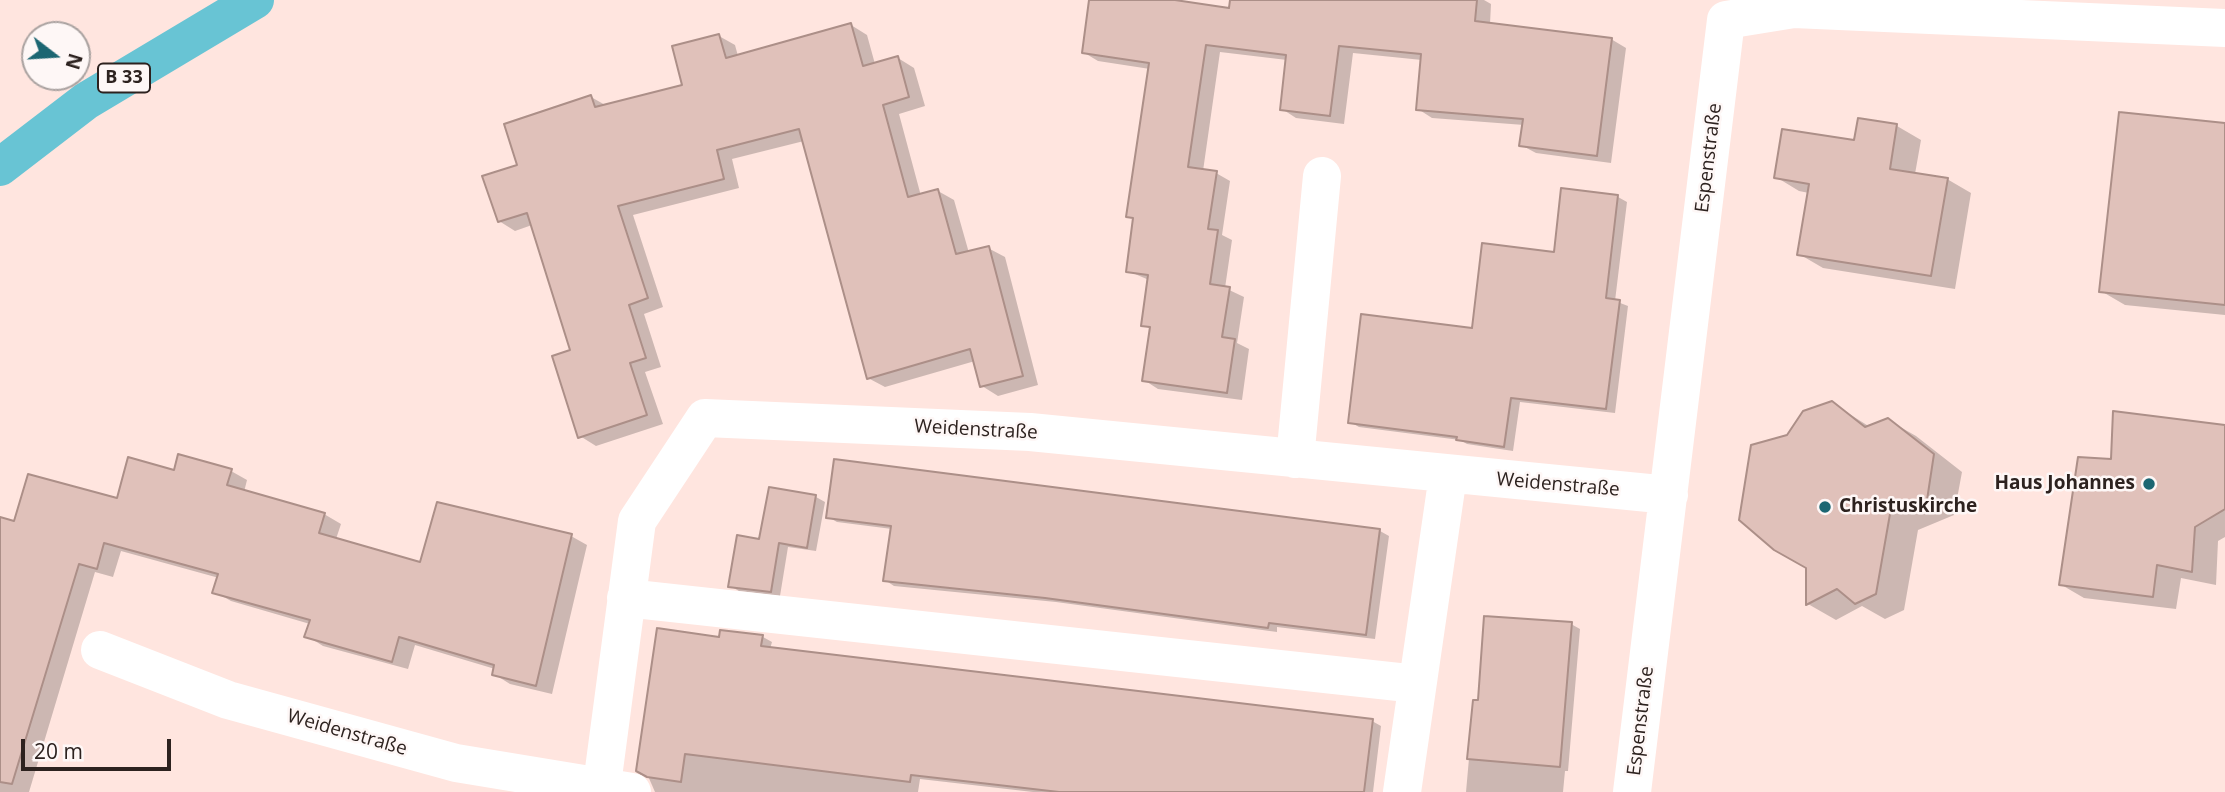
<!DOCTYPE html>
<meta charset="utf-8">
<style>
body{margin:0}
#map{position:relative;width:2225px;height:792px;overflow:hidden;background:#ffe5df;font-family:"Open Sans",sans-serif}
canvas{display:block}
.north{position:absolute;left:21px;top:21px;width:70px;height:70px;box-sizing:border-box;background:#fef7f6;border:2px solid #aaa2a0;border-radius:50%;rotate:107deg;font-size:19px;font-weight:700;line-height:28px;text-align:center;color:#2d221f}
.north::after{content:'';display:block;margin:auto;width:24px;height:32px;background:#1c6672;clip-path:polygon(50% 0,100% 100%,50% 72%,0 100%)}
.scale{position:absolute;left:21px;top:739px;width:150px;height:32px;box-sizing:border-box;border:4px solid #2d221f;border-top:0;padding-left:9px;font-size:21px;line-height:24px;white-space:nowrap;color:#2d221f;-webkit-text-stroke:5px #fef7f6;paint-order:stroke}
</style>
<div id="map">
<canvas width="2225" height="792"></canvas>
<div class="north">N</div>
<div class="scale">20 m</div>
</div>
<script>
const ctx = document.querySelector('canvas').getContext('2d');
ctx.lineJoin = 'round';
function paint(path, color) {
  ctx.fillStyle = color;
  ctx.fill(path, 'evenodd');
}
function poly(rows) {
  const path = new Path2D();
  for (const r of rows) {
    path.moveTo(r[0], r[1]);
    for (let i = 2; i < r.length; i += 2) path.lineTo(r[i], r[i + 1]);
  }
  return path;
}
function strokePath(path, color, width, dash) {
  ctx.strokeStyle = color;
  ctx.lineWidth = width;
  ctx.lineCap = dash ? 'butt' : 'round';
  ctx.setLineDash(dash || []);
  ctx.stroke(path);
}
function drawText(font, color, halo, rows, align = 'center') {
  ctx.font = font + ' "Open Sans",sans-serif';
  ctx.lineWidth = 5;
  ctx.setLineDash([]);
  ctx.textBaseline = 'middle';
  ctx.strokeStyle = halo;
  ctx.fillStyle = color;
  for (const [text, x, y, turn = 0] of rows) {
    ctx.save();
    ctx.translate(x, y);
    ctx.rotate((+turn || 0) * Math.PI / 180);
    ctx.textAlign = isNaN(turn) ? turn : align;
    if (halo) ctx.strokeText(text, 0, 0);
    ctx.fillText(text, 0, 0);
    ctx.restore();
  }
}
const shadow = poly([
 [1091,0,1163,0,1230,10,1232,0,1484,0,1491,4,1490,24,1611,39,1626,48,1611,163,1536,153,1521,145,1524,125,1432,118,1418,109,1422,60,1353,53,1344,124,1296,118,1282,109,1287,60,1220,52,1203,171,1216,173,1230,181,1222,235,1232,240,1225,288,1244,297,1237,343,1249,349,1242,400,1158,389,1144,380,1151,329,1143,325,1149,280,1128,271,1135,220,1128,216,1150,69,1098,61,1083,52],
 [851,25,867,35,875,64,898,58,914,68,925,106,899,114,921,196,938,191,954,200,969,253,988,248,1005,257,1038,385,998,396,982,386,975,361,885,387,868,378,804,141,732,159,739,188,633,215,663,307,644,314,661,367,645,372,663,424,596,446,580,436,572,351,532,225,515,231,499,221,519,166,591,97,607,106,684,87,719,36,735,45,738,56],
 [1859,120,1897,126,1921,140,1915,174,1947,179,1971,193,1955,289,1823,268,1799,254,1809,193,1799,191,1776,177,1856,142],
 [2225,125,2225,315,2125,305,2101,291],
 [1563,190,1618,197,1627,202,1615,301,1628,306,1615,413,1520,402,1513,451,1467,444,1460,440,1359,427,1350,422,1473,330,1556,254],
 [1832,403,1870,427,1888,420,1916,436,1962,472,1954,515,1918,530,1904,610,1885,619,1862,606,1836,620,1808,604,1808,568,1788,436],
 [2225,427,2225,537,2218,541,2216,585,2181,578,2176,609,2084,598,2060,584,2113,460],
 [231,471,247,480,244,492,324,514,341,524,336,539,421,564,571,536,587,545,552,694,510,684,494,674,495,669,415,645,408,669,323,646,307,636,310,624,231,601,215,592,219,578,121,551,113,577,95,572,29,792,0,792,0,519,16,523,118,500,175,472],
 [771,489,816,497,825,502,816,551,788,547,780,596,739,591,730,586,761,541],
 [828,517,1380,531,1389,536,1375,639,1277,627,1277,632,1056,602,894,586,885,580,892,529,837,522],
 [1571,624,1580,629,1568,771,1565,771,1563,792,1466,792,1474,702,1479,702],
 [763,637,772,642,770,649,1372,721,1381,726,1373,792,1033,792,920,779,918,792,655,792,648,776,721,639]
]);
const building = poly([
 [1089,0,1175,0,1229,8,1230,0,1477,0,1475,21,1612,38,1597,156,1519,146,1523,119,1416,110,1421,54,1339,46,1330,116,1280,110,1286,55,1206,45,1188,167,1217,171,1208,229,1218,230,1210,284,1230,287,1222,337,1235,339,1227,393,1142,381,1150,327,1141,326,1148,275,1126,272,1133,218,1126,217,1149,63,1082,53,1089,0],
 [851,23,863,66,898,56,909,97,883,105,908,197,938,189,956,254,989,246,1023,376,980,387,970,349,867,379,799,129,717,150,724,179,618,206,648,298,629,305,646,358,630,363,647,415,578,438,552,356,570,350,527,213,498,222,482,176,517,165,504,124,591,95,595,107,682,85,672,46,719,34,726,58,851,23],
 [2119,112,2225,123,2225,305,2099,292,2119,112],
 [1858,118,1897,124,1890,169,1948,178,1931,276,1797,255,1809,184,1774,178,1782,129,1854,140,1858,118],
 [1561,188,1618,195,1606,298,1620,300,1606,409,1511,398,1504,447,1456,440,1457,437,1348,423,1361,314,1472,328,1482,243,1554,252,1561,188],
 [1832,401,1865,427,1888,418,1934,454,1927,500,1890,514,1876,594,1855,604,1837,589,1806,605,1806,568,1774,550,1739,520,1751,445,1787,435,1803,411,1832,401],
 [2113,411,2225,425,2225,509,2195,527,2192,572,2157,565,2153,597,2059,585,2078,457,2111,459,2113,411],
 [178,454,232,469,227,485,325,513,319,533,420,562,437,502,572,534,536,686,492,675,494,665,399,637,392,662,304,637,310,620,212,593,218,574,104,543,97,569,79,564,12,784,0,782,0,517,14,521,28,474,117,498,128,457,174,470,178,454],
 [834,459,1380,529,1366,635,1269,623,1268,628,1045,598,883,581,891,526,826,518,834,459],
 [769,487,816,495,807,548,779,543,771,592,728,587,737,535,759,539,769,487],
 [1484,616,1572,622,1560,767,1467,759,1473,700,1478,700,1484,616],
 [657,628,719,637,720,630,763,635,761,646,1373,719,1364,792,1059,792,911,775,910,782,685,754,681,782,647,777,636,771,657,628]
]);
const minor = poly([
 [1295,459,1322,176],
 [626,598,1417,684],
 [100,650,228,700,456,763,632,792],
 [601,792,637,521,705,418,1030,432,1669,495],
 [1402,792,1448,475],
 [1632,792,1726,20,1794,9,2225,28]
]);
const highway = poly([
 [0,167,86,101,255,0]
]);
const markers = [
 [2149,484,7,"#1c6672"],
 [1825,507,7,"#1c6672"]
];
const shields = [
 [124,78,52]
];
const shieldNames = [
 ["B 33",124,78]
];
const streetNames = [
 ["Espenstraße",1709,158,-83],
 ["Weidenstraße",976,430,3],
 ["Weidenstraße",1558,485,5],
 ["Espenstraße",1641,721,-83],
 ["Weidenstraße",347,733,16]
];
const poiNames = [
 ["Haus Johannes",2135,484],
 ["Christuskirche",1839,507,"left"]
];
paint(shadow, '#0003');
paint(building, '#e0c1ba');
strokePath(building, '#ac8f88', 2);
strokePath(minor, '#fff', 38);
strokePath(highway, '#68c4d4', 38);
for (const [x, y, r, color] of markers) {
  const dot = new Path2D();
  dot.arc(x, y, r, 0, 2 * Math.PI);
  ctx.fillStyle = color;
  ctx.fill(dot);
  strokePath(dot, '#fef7f6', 2.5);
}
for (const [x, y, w] of shields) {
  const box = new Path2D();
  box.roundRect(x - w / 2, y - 14.5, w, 29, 5);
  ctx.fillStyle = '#fef7f6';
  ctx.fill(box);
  strokePath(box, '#2d221f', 2);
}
drawText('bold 18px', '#2d221f', null, shieldNames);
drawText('19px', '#2d221f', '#fef7f6', streetNames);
drawText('bold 19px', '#2d221f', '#fef7f6', poiNames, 'right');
</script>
